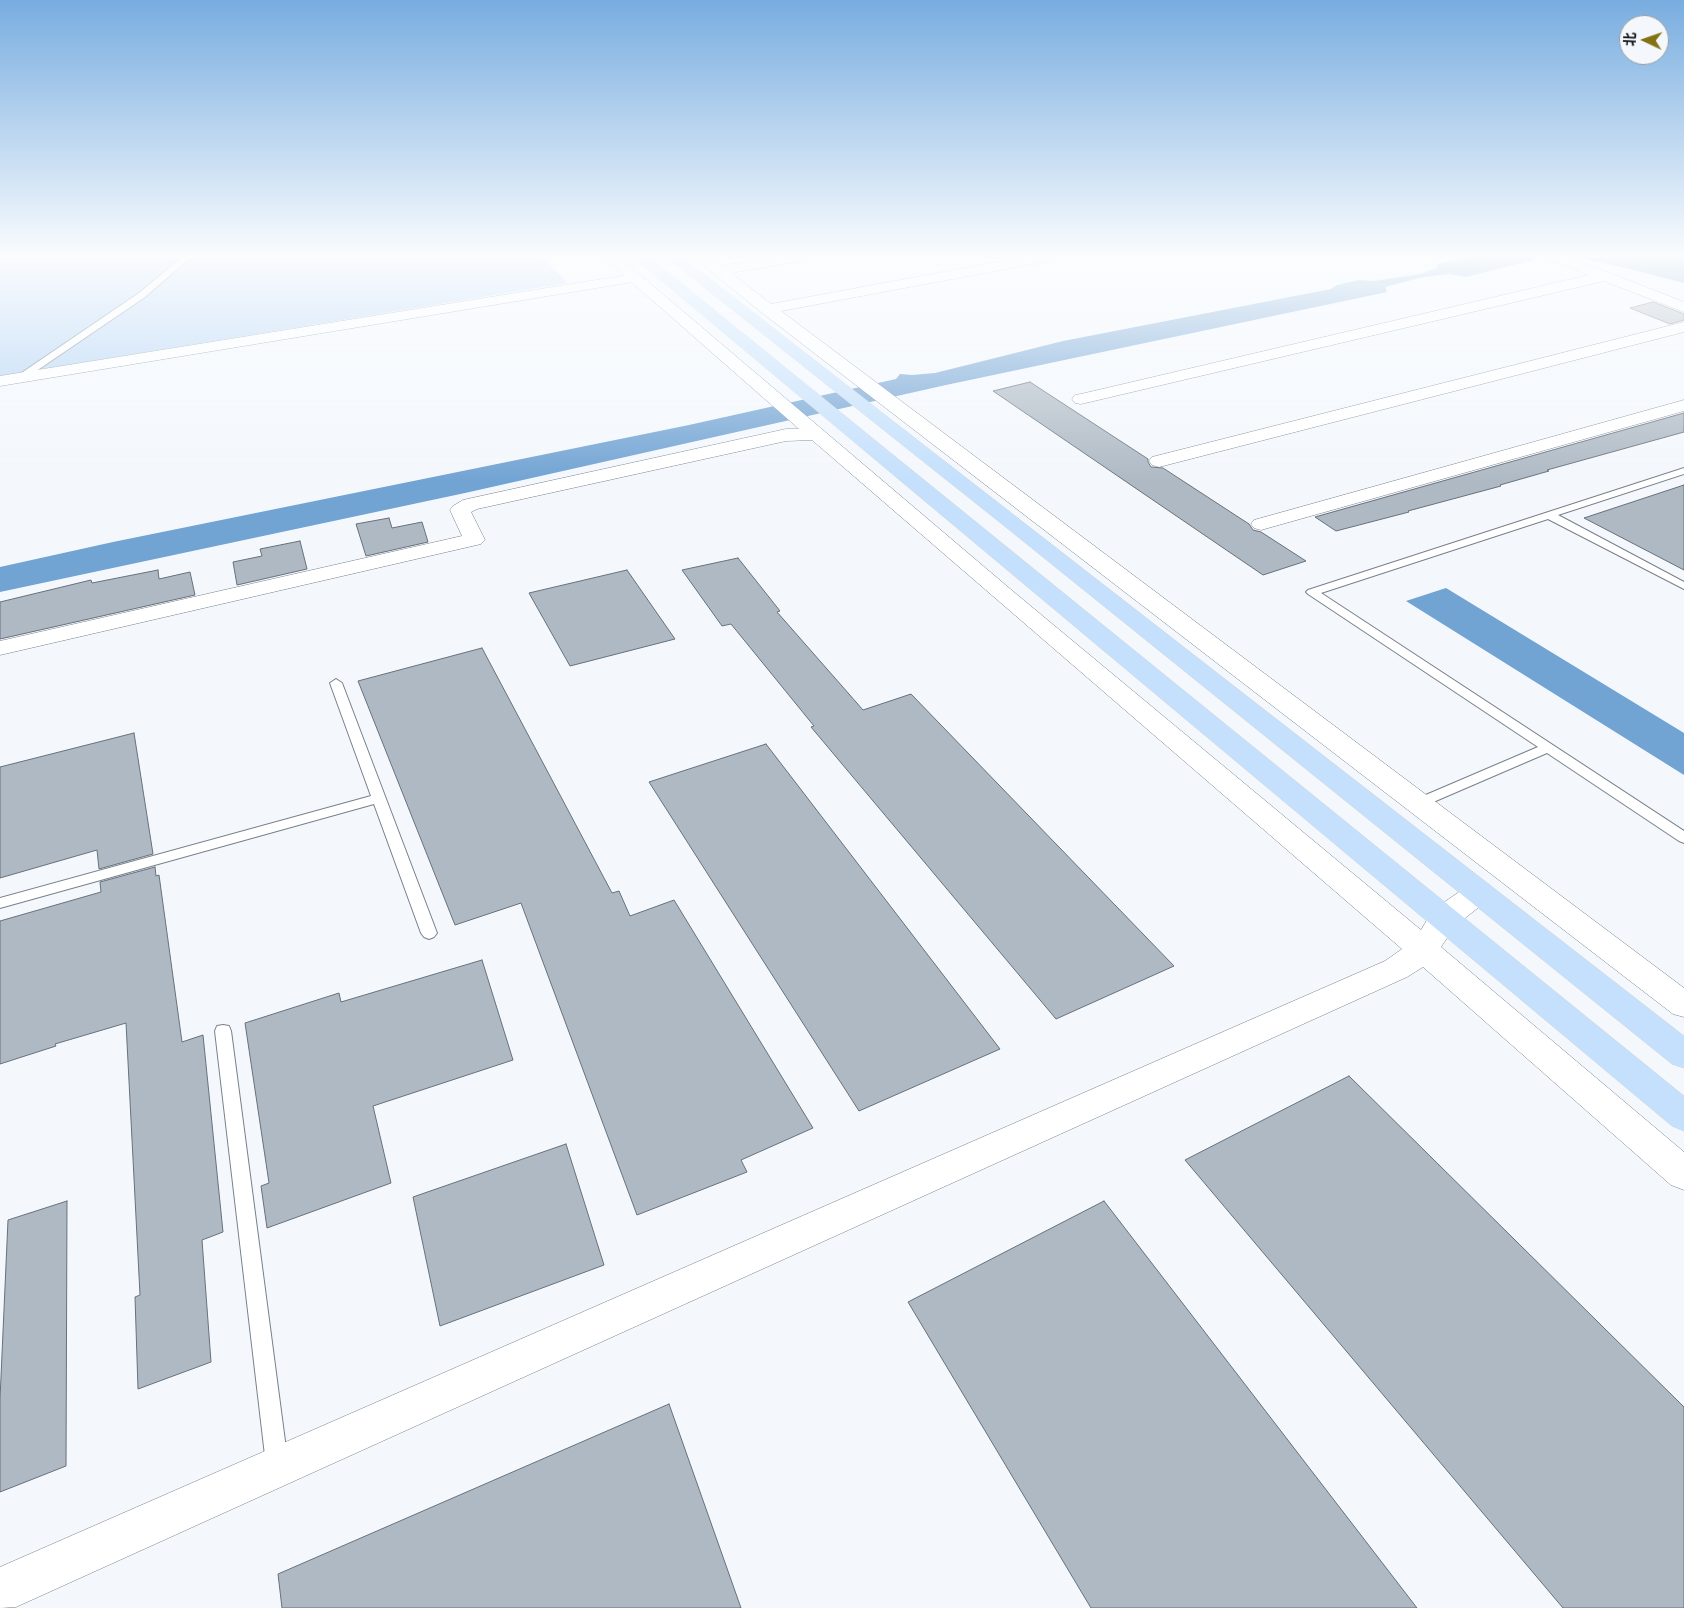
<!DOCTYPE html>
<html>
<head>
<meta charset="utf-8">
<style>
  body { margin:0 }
  #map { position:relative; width:1684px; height:1608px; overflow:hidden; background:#f4f8fd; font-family:Arial,"Noto Sans SC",sans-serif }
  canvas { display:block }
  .north { position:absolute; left:1619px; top:15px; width:50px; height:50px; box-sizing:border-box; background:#f4f8fd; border:1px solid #999da1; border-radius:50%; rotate:273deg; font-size:14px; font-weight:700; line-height:20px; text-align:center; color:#101417 }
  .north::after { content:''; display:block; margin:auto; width:18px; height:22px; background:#837212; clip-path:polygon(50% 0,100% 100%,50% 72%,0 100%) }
</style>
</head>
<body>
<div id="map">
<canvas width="1684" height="1608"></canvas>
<div class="north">北</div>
</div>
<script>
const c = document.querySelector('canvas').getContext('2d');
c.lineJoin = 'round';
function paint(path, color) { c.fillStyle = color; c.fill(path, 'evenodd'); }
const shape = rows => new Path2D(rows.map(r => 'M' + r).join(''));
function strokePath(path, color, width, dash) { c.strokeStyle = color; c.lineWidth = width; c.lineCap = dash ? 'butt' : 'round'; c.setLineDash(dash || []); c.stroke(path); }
const green = shape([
  [0,257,542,257,568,283,0,376]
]);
const water = shape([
  [1473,257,1536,257,1534,260,1466,277,1450,274,1423,277,1385,287,1387,292,946,385,465,493,0,592,0,567,113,542,689,425,896,379,900,374,912,375,935,373,1063,341,1331,289,1337,285,1359,280,1374,281,1420,274,1437,268,1438,266,1436,264],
  [1576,257,1684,257,1684,283,1630,269],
  [1446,588,1684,733,1684,775,1406,601]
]);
const building = shape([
  [1653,302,1684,314,1684,320,1670,324,1630,308,1653,302],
  [1030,382,1148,459,1148,462,1151,467,1163,468,1249,524,1253,530,1261,532,1306,561,1263,575,993,391,1030,382],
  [1684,413,1684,432,1547,470,1549,471,1500,485,1501,486,1408,511,1409,512,1336,531,1315,517,1684,413],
  [1684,485,1684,570,1584,518,1684,485],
  [389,518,392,528,422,522,428,542,366,556,356,524,389,518],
  [300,541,307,569,237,585,233,562,262,556,260,549,300,541],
  [738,558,780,611,777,612,863,710,911,694,1174,966,1056,1019,811,727,814,726,731,624,722,626,682,570,738,558],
  [158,570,159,579,190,572,195,595,0,639,0,602,91,580,92,583,158,570],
  [627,570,675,639,570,666,529,593,627,570],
  [482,648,612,893,619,891,630,916,674,900,813,1128,741,1160,747,1172,637,1215,521,903,455,925,358,681,482,648],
  [134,733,153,854,99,869,97,850,0,878,0,767,134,733],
  [766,744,1000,1049,859,1111,649,782,766,744],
  [155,867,156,876,159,875,182,1042,203,1035,223,1232,202,1240,211,1362,138,1389,135,1297,140,1295,126,1023,55,1044,56,1046,0,1064,0,921,101,892,100,882,155,867],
  [482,960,513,1060,373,1106,391,1183,267,1228,261,1186,269,1183,245,1023,339,993,341,1002,482,960],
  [1349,1076,1684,1407,1684,1608,1563,1608,1185,1160,1349,1076],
  [566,1144,604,1265,440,1326,413,1197,566,1144],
  [67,1201,66,1466,0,1492,0,1399,8,1220,67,1201],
  [1104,1201,1417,1608,1091,1608,908,1302,1104,1201],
  [669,1404,741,1608,282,1608,278,1574,669,1404]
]);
const service = shape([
  [183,257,191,257,145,297,23,380,17,380,17,376,139,293,183,257],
  [1684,468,1684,474,1558,515,1684,582,1684,589,1548,519,1321,593,1684,831,1684,843,1679,841,1547,753,1424,806,1414,806,1412,803,1414,800,1538,747,1308,594,1306,592,1308,590,1684,468],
  [336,679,342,683,437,933,434,937,429,939,424,937,421,933,374,804,0,908,0,898,371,796,330,683,336,679],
  [223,1025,229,1026,231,1031,288,1464,285,1472,277,1475,269,1472,266,1464,215,1031,217,1026,223,1025]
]);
const minor = shape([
  [603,257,619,257,1015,593,1421,930,1433,910,1469,885,1479,882,1489,885,1494,892,1489,899,1455,926,1441,947,1684,1152,1684,1190,1671,1185,1423,967,1407,977,16,1607,0,1608,0,1567,1385,961,1402,949,812,440,786,441,477,509,471,512,485,540,481,544,0,655,0,641,462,536,450,510,453,506,463,500,786,429,799,429,603,257],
  [693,257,709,257,721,266,774,257,808,257,801,261,731,273,771,304,1024,257,1056,257,1049,261,781,311,1684,988,1684,1017,1673,1014,761,312,693,257],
  [1548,257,1569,257,1684,302,1684,312,1604,281,1081,404,1075,403,1072,399,1075,395,1081,394,1589,275,1550,260,1548,257],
  [1684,322,1684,332,1159,467,1152,465,1149,461,1152,457,1684,322],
  [1684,400,1684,411,1268,528,1261,530,1254,528,1251,524,1254,520,1684,400]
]);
const tertiary = shape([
  [634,274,639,275,641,278,639,281,0,386,0,376,634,274]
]);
const trunk = shape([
  [633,257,649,257,1684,1096,1684,1131,1672,1126,633,257],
  [666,257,682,257,1684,1036,1684,1068,1672,1064,1002,524,666,257]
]);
paint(green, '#b2d3f4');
paint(water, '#71a3d3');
paint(building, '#aeb9c4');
strokePath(building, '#67717b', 1);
strokePath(service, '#77818b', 2);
strokePath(minor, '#77818b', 1);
strokePath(tertiary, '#77818b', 1);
strokePath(trunk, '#d4d5d5', 1);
paint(service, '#fff');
paint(minor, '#fff');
paint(tertiary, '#fff');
paint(trunk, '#c4e0fc');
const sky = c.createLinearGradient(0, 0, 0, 482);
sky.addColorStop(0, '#78ade0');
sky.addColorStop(0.53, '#fafcfe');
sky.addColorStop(1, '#fafcfe00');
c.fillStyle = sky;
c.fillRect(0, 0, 1684, 482);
</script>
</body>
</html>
